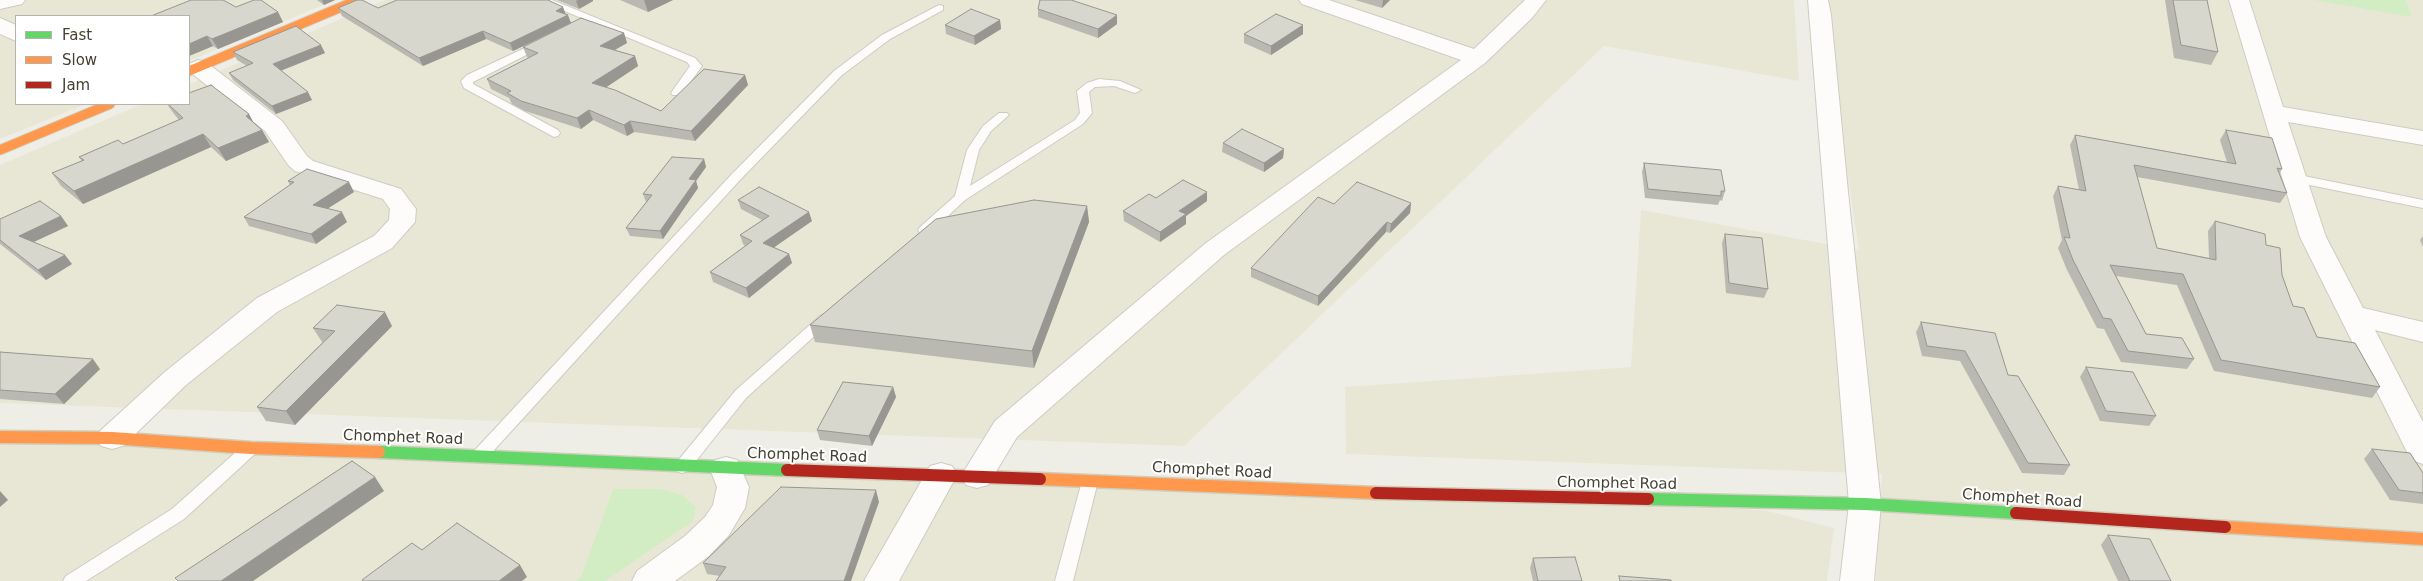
<!DOCTYPE html>
<html>
<head>
<meta charset="utf-8">
<style>
  body { margin:0 }
  #map { position:relative; width:2423px; height:581px; overflow:hidden; background:#efeee6; font-family:"DejaVu Sans",sans-serif }
  canvas { display:block }
  .legend { position:absolute; left:15px; top:15px; width:175px; height:90px; box-sizing:border-box; background:#fff; border:1px solid #b5b3ad; margin:0; padding:6px 9px; list-style:none; font-size:15px; color:#454232 }
  .legend li { display:flex; align-items:center; gap:10px; height:25px }
  .legend b { width:25px; border:1px solid #b5b3ad }
</style>
</head>
<body>
<div id="map">
<canvas width="2423" height="581"></canvas>
<ul class="legend">
<li><b style="height:6px;background:#63d668"></b>Fast</li>
<li><b style="height:6px;background:#ff974d"></b>Slow</li>
<li><b style="height:6px;background:#b3261e"></b>Jam</li>
</ul>
</div>
<script>
const c = document.querySelector('canvas').getContext('2d');
c.lineJoin = 'round';
function paint(path, color) { c.fillStyle = color; c.fill(path, 'evenodd'); }
const shape = rows => new Path2D(rows.map(r => 'M' + r).join(''));
function strokePath(path, color, width, dash) { c.strokeStyle = color; c.lineWidth = width; c.lineCap = dash ? 'butt' : 'round'; c.setLineDash(dash || []); c.stroke(path); }
function label(font, color, halo, rows, align = 'center') {
  c.font = font + ' "DejaVu Sans",sans-serif'; c.lineWidth = 4; c.setLineDash([]); c.textBaseline = 'middle'; c.strokeStyle = halo; c.fillStyle = color; for (const [text, x, y, turn = 0] of rows) {
    c.save(); c.translate(x, y); c.rotate((+turn || 0) * Math.PI / 180); c.textAlign = isNaN(turn) ? turn : align; if (halo) c.strokeText(text, 0, 0); c.fillText(text, 0, 0); c.restore();
  }
}
const residential = shape([
  [0,0,335,0,189,61,189,16,16,16,16,104,86,104,0,139],
  [385,0,1794,0,1799,81,1604,46,1184,446,0,403,0,165,142,104,189,104,189,84],
  [1823,0,2423,0,2423,581,1876,581,1882,474,1346,454,1345,387,1631,367,1641,210,1859,250,1821,2],
  [0,441,1764,510,1834,528,1827,581,0,581]
]);
const green = shape([
  [2313,0,2406,0,2412,17],
  [613,489,660,489,682,495,696,507,693,521,605,581,576,581,581,577]
]);
const lane = shape([
  [538,0,552,0,695,58,702,66,681,95,673,95,671,93,690,66,687,62,538,0],
  [939,5,943,6,943,10,890,39,842,75,739,181,486,459,480,461,474,459,472,455,474,451,731,175,834,71,882,35,939,5],
  [542,40,546,41,546,45,473,82,473,84,558,130,560,133,558,136,554,137,464,88,461,81,467,75,542,40],
  [1099,79,1120,81,1141,90,1135,93,1114,86,1095,87,1089,92,1092,113,1083,124,965,200,930,233,920,233,918,230,920,227,955,196,967,150,983,126,999,113,1007,113,1009,115,991,131,979,150,970,186,1075,120,1080,113,1077,91,1087,83,1099,79],
  [2294,174,2423,200,2423,208,2290,181,2288,178,2294,174],
  [825,314,832,319,830,322,746,398,688,471,682,473,676,471,674,467,676,463,736,390,820,316,825,314],
  [251,442,257,444,259,448,257,452,184,519,86,581,63,581,66,576,172,509,245,444,251,442],
  [1090,475,1096,477,1098,481,1073,581,1055,581,1082,481,1084,477,1090,475]
]);
const street = shape([
  [0,0,25,0,22,4,0,9,0,0],
  [1299,0,1329,0,1474,49,1525,0,1546,0,1532,18,1485,63,1224,255,1017,437,988,485,977,488,966,485,961,476,995,421,1206,243,1461,60,1302,4,1299,0],
  [1808,0,1828,0,1831,15,1848,192,1881,504,1874,581,1840,581,1849,504,1808,0],
  [2229,0,2249,0,2283,107,2423,131,2423,145,2288,122,2326,237,2363,308,2423,322,2423,342,2375,330,2423,422,2423,464,2412,460,2407,452,2300,237,2229,0],
  [0,18,16,25,16,41,0,34,0,18],
  [198,60,206,62,282,121,307,156,313,161,401,189,416,209,415,222,392,248,277,312,186,385,123,446,112,449,101,446,96,438,101,430,166,371,257,298,374,236,389,220,390,209,383,199,295,171,289,166,265,131,190,72,189,64,198,60],
  [726,457,737,460,749,487,745,508,729,535,709,556,675,581,632,581,637,571,685,536,705,517,713,505,717,487,710,469,715,460,726,457],
  [941,463,952,466,957,475,899,581,864,581,930,466,941,463]
]);
const fast = shape([
  [379,452,787,470],
  [1648,499,1865,504,2016,513]
]);
const slowFar1 = shape([
  [189,71,358,0],
  [0,150,110,104]
]);
const slow = shape([
  [0,437,112,438,251,448,379,452],
  [1040,479,1376,493],
  [2225,527,2423,539]
]);
const jam = shape([
  [787,470,1040,479],
  [1376,493,1648,499],
  [2016,513,2225,527]
]);
const wall = shape([
  [317,0,335,0,324,5],
  [557,0,593,0,593,1,579,9],
  [620,0,673,0,648,12],
  [1355,0,1390,0,1382,8],
  [2165,0,2207,0,2218,52,2211,65,2174,58],
  [236,7,278,12,283,22,218,49,213,46,189,56],
  [338,8,378,8,566,15,571,23,513,51,486,39,423,66,342,16],
  [1038,9,1117,24,1098,38,1038,17],
  [1000,20,1001,29,975,45,946,34,945,25],
  [1303,25,1303,34,1271,55,1244,43,1244,34],
  [624,33,627,43,615,50,635,56,638,66,605,88,661,111,745,75,748,85,695,141,634,132,627,136,593,120,581,129,525,111,512,104,509,98,491,89,487,79,529,58,527,57,523,47],
  [233,52,325,53,281,71,312,100,276,114,233,80,229,73,247,66,237,60],
  [167,104,189,104,255,123,262,130,269,142,226,161,211,147,83,204,61,186,52,173,82,161,79,157,123,144,179,120,174,114],
  [2226,130,2282,169,2279,174,2287,193,2280,203,2137,177,2157,248,2209,258,2208,231,2215,221,2266,245,2282,275,2293,306,2317,337,2380,387,2372,398,2214,371,2177,285,2116,276,2146,334,2194,359,2187,369,2121,362,2104,329,2097,328,2067,270,2058,248,2062,240,2053,196,2058,186,2079,190,2070,145,2075,135,2227,162,2220,140],
  [1223,143,1284,149,1283,158,1264,172,1222,152],
  [704,159,706,167,696,181,698,188,663,239,630,236,626,228,646,202,643,194],
  [1644,163,1725,191,1722,201,1720,200,1718,205,1645,198,1642,172],
  [288,181,354,192,328,208,347,222,316,244,249,226,244,217,290,185],
  [1207,192,1207,201,1186,216,1186,224,1160,242,1124,221,1123,211,1156,198],
  [738,200,812,221,774,247,789,254,792,263,749,298,713,282,710,272,745,246,743,244,740,235,762,220,741,209],
  [1411,203,1410,213,1390,233,1386,232,1318,306,1251,277,1251,268,1334,204],
  [1087,206,1089,222,1034,368,815,342,810,325],
  [61,216,68,226,34,242,72,264,46,280,0,244,0,219],
  [1725,234,1768,289,1764,298,1726,293,1722,243],
  [2423,236,2423,247,2420,240],
  [1921,322,2008,375,2070,465,2064,475,2022,473,1960,361,1922,356,1916,332],
  [392,326,295,425,266,421,257,407,323,342,322,342,313,328],
  [0,352,100,369,64,404,0,399],
  [2086,367,2156,416,2149,426,2100,421,2080,377],
  [893,387,896,397,872,446,820,440,817,430],
  [2372,449,2423,473,2423,504,2390,500,2364,459],
  [879,502,720,576,707,574,703,563],
  [2108,535,2171,581,2118,581,2101,545],
  [1533,558,1582,581,1533,581,1530,568]
]);
const shadedWall = shape([
  [322,0,335,0,324,5],
  [578,0,593,0,593,1,579,9,576,1],
  [644,0,673,0,648,12],
  [1383,0,1390,0,1382,8],
  [563,7,566,15,556,11],
  [278,12,283,22,218,49,212,39],
  [568,15,571,23,513,51,510,43],
  [1117,15,1117,24,1098,38,1098,29],
  [1000,20,1001,29,975,45,974,36],
  [1303,25,1303,34,1271,55,1271,46],
  [483,31,486,39,423,66,419,58],
  [624,33,627,43,604,56,600,46],
  [207,36,213,46,189,56,189,44],
  [321,45,325,53,277,72,273,64],
  [635,56,638,66,596,94,592,83],
  [745,75,748,85,695,141,691,131],
  [308,92,312,100,276,114,272,106],
  [589,110,593,120,581,129,577,118],
  [249,114,256,127,246,116],
  [630,121,634,132,627,136,624,125],
  [262,130,269,142,226,161,218,148],
  [203,134,211,147,83,204,74,191],
  [1284,149,1283,158,1264,172,1264,163],
  [704,159,706,167,696,181,698,188,663,239,660,231,689,179],
  [349,182,354,192,319,214,313,205],
  [1207,192,1207,201,1186,216,1186,224,1160,242,1160,232,1179,211],
  [1411,203,1410,213,1390,233,1391,224],
  [1087,206,1089,222,1034,368,1032,351],
  [342,212,347,222,316,244,311,234],
  [809,212,812,221,766,253,763,243],
  [61,216,68,226,27,245,19,236],
  [1387,222,1386,232,1318,306,1318,296],
  [789,254,792,263,749,298,746,288],
  [65,255,72,264,46,280,38,270],
  [385,312,392,326,295,425,286,411],
  [93,359,100,369,64,404,55,394],
  [893,387,896,397,872,446,869,436],
  [375,477,384,491,253,581,221,581],
  [876,490,879,502,851,581,844,581],
  [0,491,8,500,0,507],
  [520,565,527,577,522,581,499,581]
]);
const building = shape([
  [191,0,223,0,236,7,254,0,261,0,278,12,212,39,207,36,189,44,189,16,151,16,191,0],
  [357,0,362,0,378,8,397,0,548,0,563,7,556,11,568,15,510,43,483,31,419,58,338,8,357,0],
  [1040,0,1071,0,1117,15,1098,29,1038,9,1040,0],
  [2173,0,2207,0,2218,52,2181,45,2173,0],
  [971,9,1000,20,974,36,945,25,971,9],
  [1276,14,1303,25,1271,46,1244,34,1276,14],
  [581,18,624,33,600,46,635,56,592,83,615,90,661,111,704,69,745,75,691,131,630,121,624,125,589,110,577,118,521,101,507,93,511,91,487,79,538,53,523,47,581,18],
  [296,26,321,45,273,64,308,92,272,106,229,73,253,63,233,52,296,26],
  [211,85,249,114,246,116,262,130,218,148,203,134,74,191,52,173,84,160,79,157,118,140,123,144,183,118,168,104,189,104,189,93,211,85],
  [1242,129,1284,149,1264,163,1223,143,1242,129],
  [2226,130,2272,138,2282,169,2277,168,2287,193,2134,165,2157,248,2216,260,2215,221,2265,234,2266,245,2280,248,2282,275,2293,306,2304,308,2317,337,2355,343,2380,387,2221,360,2183,274,2110,265,2146,334,2182,338,2194,359,2128,351,2111,319,2103,318,2073,260,2064,237,2070,238,2058,186,2086,191,2075,135,2236,164,2226,130],
  [672,157,704,159,689,179,696,180,660,231,626,228,652,195,643,194,672,157],
  [1644,163,1721,170,1725,191,1721,191,1721,196,1648,189,1644,163],
  [307,169,349,182,313,205,342,212,311,234,244,217,294,182,288,181,307,169],
  [1183,180,1207,192,1179,211,1186,214,1160,232,1123,211,1149,194,1156,198,1183,180],
  [1357,182,1411,203,1391,224,1387,222,1318,296,1251,268,1318,197,1334,204,1357,182],
  [759,187,809,212,763,243,789,254,746,288,710,272,752,241,740,235,769,216,738,200,759,187],
  [1034,200,1087,206,1032,351,810,325,936,219,1034,200],
  [40,201,61,216,19,236,65,255,38,270,0,240,0,219,40,201],
  [1725,234,1762,238,1768,289,1729,283,1725,234],
  [337,305,385,312,286,411,257,407,335,331,313,328,337,305],
  [1921,322,1995,333,2008,375,2018,376,2070,465,2028,463,1965,351,1927,346,1921,322],
  [0,352,93,359,55,394,0,390,0,352],
  [2086,367,2133,372,2156,416,2106,411,2086,367],
  [843,382,893,387,869,436,817,430,843,382],
  [2372,449,2410,453,2423,473,2423,493,2399,490,2372,449],
  [352,461,375,477,221,581,178,581,175,578,352,461],
  [781,487,876,490,844,581,716,581,726,567,703,563,781,487],
  [457,523,520,565,499,581,363,581,362,580,412,543,422,550,457,523],
  [2108,535,2150,539,2171,581,2130,581,2108,535],
  [1575,557,1582,581,1538,581,1533,558,1575,557],
  [1619,576,1671,580,1671,581,1620,581,1619,576]
]);
const streetNames = [
  ["Chomphet Road",403,438,2],
  ["Chomphet Road",807,456,2],
  ["Chomphet Road",1212,471,3],
  ["Chomphet Road",1617,484,1],
  ["Chomphet Road",2022,499,4]
];
paint(residential, '#e8e7d6');
paint(green, '#d2edc3');
strokePath(lane, '#cdccc4', 2);
strokePath(street, '#cdccc4', 2);
strokePath(fast, '#cfcebc', 15);
strokePath(slowFar1, '#cfcebc', 11);
strokePath(slow, '#cfcebc', 15);
strokePath(jam, '#cfcebc', 15);
paint(lane, '#fdfcfb');
paint(street, '#fdfcfb');
strokePath(fast, '#63d668', 12);
strokePath(slowFar1, '#ff974d', 9);
strokePath(slow, '#ff974d', 12);
strokePath(jam, '#b3261e', 12);
paint(wall, '#bab9b1');
paint(shadedWall, '#979690');
paint(building, '#d8d7ce');
strokePath(building, '#979690', 1);
label('15px', '#454232', '#fff', streetNames);
</script>
</body>
</html>
